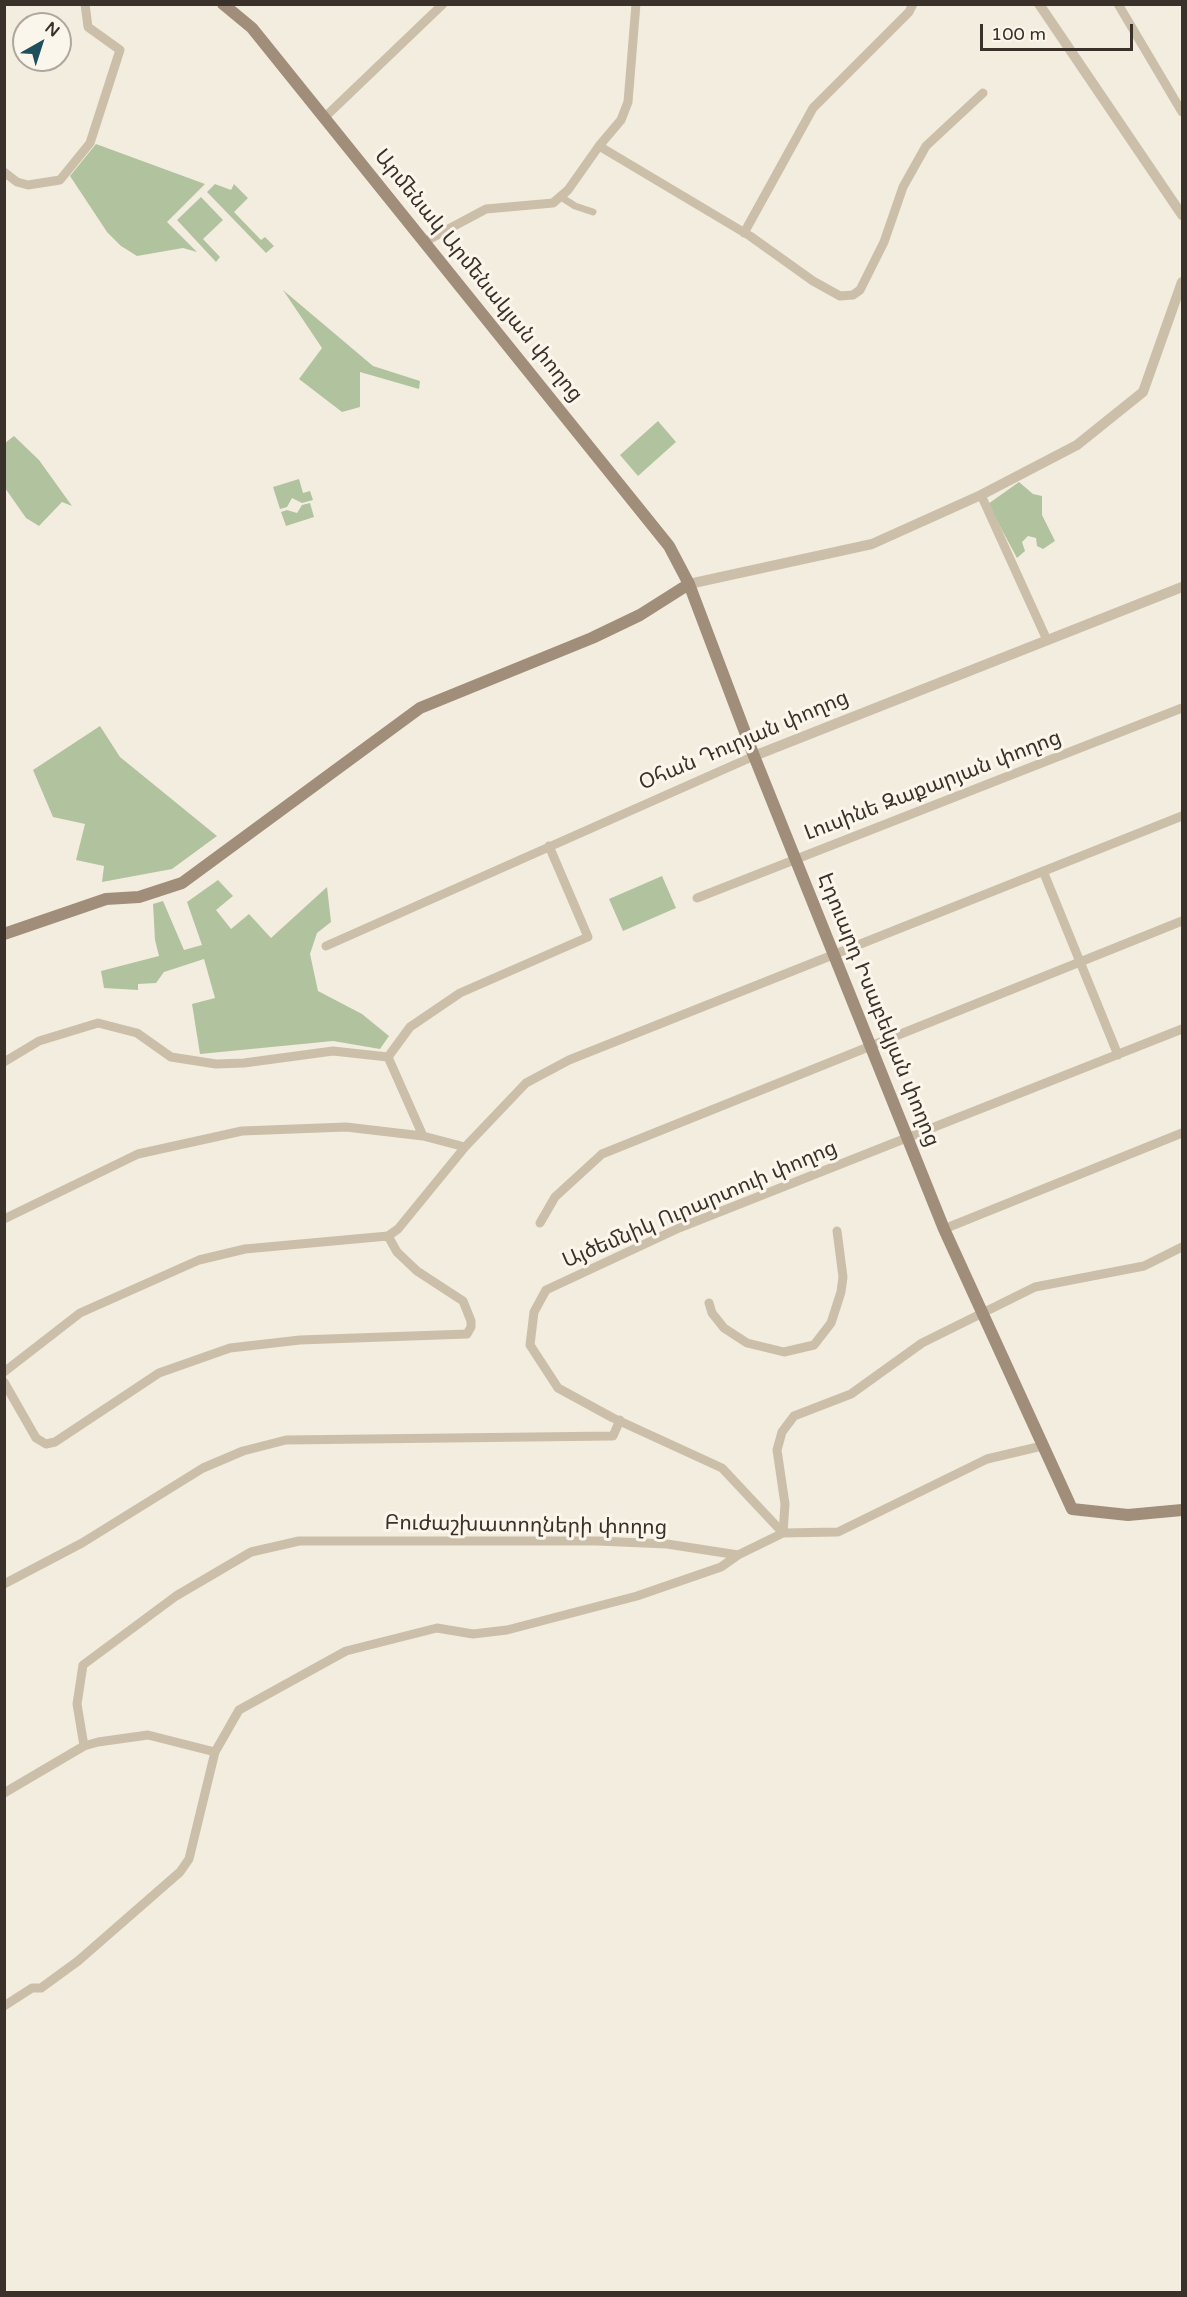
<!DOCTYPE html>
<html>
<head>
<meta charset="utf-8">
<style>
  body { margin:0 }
  #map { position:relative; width:1187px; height:2297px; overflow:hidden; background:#f3eddf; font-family:"Varela Round",sans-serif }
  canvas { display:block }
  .frame { position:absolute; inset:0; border:6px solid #3a312a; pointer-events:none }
  .north { position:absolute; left:12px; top:12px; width:60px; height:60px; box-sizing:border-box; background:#fbf6ec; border:2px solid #aea79e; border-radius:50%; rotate:39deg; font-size:16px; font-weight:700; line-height:24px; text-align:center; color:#3a312a }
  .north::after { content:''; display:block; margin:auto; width:21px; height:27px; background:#1e4f5d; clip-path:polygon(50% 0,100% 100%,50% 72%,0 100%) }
  .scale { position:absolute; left:980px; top:24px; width:153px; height:27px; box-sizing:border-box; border:3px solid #3a312a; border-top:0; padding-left:8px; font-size:18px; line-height:21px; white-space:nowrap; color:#3a312a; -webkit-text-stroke:4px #fbf6ec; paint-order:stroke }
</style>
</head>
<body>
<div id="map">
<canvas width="1187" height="2297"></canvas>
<div class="frame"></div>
<div class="north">N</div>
<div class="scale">100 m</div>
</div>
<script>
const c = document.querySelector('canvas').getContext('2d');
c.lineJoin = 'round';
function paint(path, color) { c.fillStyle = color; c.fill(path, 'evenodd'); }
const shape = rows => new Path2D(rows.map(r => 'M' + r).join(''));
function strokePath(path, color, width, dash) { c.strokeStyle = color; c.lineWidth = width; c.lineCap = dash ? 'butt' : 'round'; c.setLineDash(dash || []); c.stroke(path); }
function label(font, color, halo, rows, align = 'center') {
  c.font = font + ' "Varela Round","Noto Sans Armenian",sans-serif'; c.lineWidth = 6; c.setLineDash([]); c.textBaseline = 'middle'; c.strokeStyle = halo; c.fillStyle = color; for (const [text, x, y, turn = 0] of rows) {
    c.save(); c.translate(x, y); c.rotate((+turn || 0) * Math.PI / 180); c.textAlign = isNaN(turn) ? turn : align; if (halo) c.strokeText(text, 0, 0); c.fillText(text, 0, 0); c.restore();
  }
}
const green = shape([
  [96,144,205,184,167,222,197,252,183,248,137,256,121,246,107,232,70,176],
  [215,184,231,190,234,184,248,198,234,212,261,240,265,237,274,246,266,253,207,192],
  [201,197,223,220,203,239,220,257,216,262,177,220],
  [283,290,373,366,420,381,419,389,360,372,360,407,342,412,299,379,322,348],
  [658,421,676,442,638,476,620,455],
  [14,436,39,460,72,506,62,502,39,526,26,518,5,488,5,443],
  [299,479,303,493,310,491,313,500,302,503,292,498,287,507,280,509,273,487],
  [1019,482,1033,494,1042,496,1042,515,1055,541,1043,549,1037,546,1036,538,1028,536,1022,542,1025,551,1017,558,988,504],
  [310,503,314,517,286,526,281,512,287,510,297,513,302,505],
  [100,726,120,757,217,836,172,869,102,882,104,866,76,860,85,824,53,817,33,770],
  [662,876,676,908,623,931,609,899],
  [218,880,233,896,216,910,231,929,249,914,271,938,327,887,331,922,317,933,310,954,318,991,362,1014,389,1036,380,1049,333,1041,200,1054,192,1004,215,998,204,959,164,972,156,983,138,984,138,990,104,988,101,971,159,956,155,940,153,904,163,901,184,950,202,945,187,902]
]);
const pedestrian = shape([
  [561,197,575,206,593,212]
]);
const minor = shape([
  [1118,4,1182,112],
  [325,117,443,4],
  [599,146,750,236,813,281,840,296,853,295,860,290,884,242,903,187,926,146,983,93],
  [4,172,17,182,28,185,60,180,90,143,120,50,88,27,85,4],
  [744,233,813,108,909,12,913,4],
  [426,241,486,209,553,203,568,190,599,146,621,120,628,102,636,4],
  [981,495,1047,640],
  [1043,871,1118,1055],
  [697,898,1182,708],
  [326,946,754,756],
  [388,1057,410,1027,460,993,588,937,549,846],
  [388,1057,423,1136],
  [4,1062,39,1041,98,1023,137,1033,171,1057,216,1064,244,1063,333,1051,388,1057],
  [4,1219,138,1154,242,1131,346,1127,423,1136,465,1147],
  [540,1223,555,1197,602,1154,1182,921],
  [944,1229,1182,1133],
  [709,1303,712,1313,724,1328,747,1343,784,1352,814,1345,831,1323,841,1292,843,1277,837,1231],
  [4,1372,80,1313,199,1260,245,1249,388,1236,398,1229,465,1147,526,1083,569,1060,1182,816],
  [4,1382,36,1438,46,1444,55,1442,159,1373,230,1348,300,1340,467,1334,471,1327,471,1321,463,1301,417,1271,397,1252,388,1236],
  [783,1533,722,1468,613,1418,558,1388,530,1345,534,1312,546,1290,679,1228,1182,1029],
  [783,1533,785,1504,777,1450,782,1432,794,1416,851,1394,922,1343,1035,1287,1144,1266,1182,1247],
  [4,1584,82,1543,203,1468,243,1451,286,1440,613,1436,620,1420],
  [84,1746,77,1704,83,1665,176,1596,251,1552,299,1541,597,1541,667,1544,738,1555,783,1533,838,1532,987,1459,1042,1446],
  [4,1793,84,1746,98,1742,148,1735,215,1752],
  [4,2006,32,1988,41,1988,78,1961,180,1872,189,1859,215,1752,239,1710,346,1651,437,1628,473,1634,507,1630,637,1596,721,1567,738,1555]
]);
const tertiary = shape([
  [1039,4,1182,215],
  [689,584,872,544,981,495,1077,445,1143,392,1182,282],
  [754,756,1182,587]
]);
const secondary = shape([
  [223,4,252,28,669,546,689,584,754,756,944,1229,1072,1509,1128,1515,1182,1510],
  [4,934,106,899,139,897,182,883,420,708,592,638,640,615,689,584]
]);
const streetNames = [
  ["Արմենակ Արմենակյան փողոց",478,276,51],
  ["Օհան Դուրյան փողոց",744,741,-23],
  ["Լուսինե Զաքարյան փողոց",933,786,-21],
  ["Էդուարդ Իսաբեկյան փողոց",878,1010,68],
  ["Այծեմնիկ Ուրարտուի փողոց",700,1205,-23],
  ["Բուժաշխատողների փողոց",526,1526,1]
];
paint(green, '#b1c39e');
strokePath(pedestrian, '#ccbfaa', 7);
strokePath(minor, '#ccbfaa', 9);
strokePath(tertiary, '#ccbfaa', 10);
strokePath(secondary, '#a08e7b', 12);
label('21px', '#3a312a', '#fbf6ec', streetNames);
</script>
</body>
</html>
